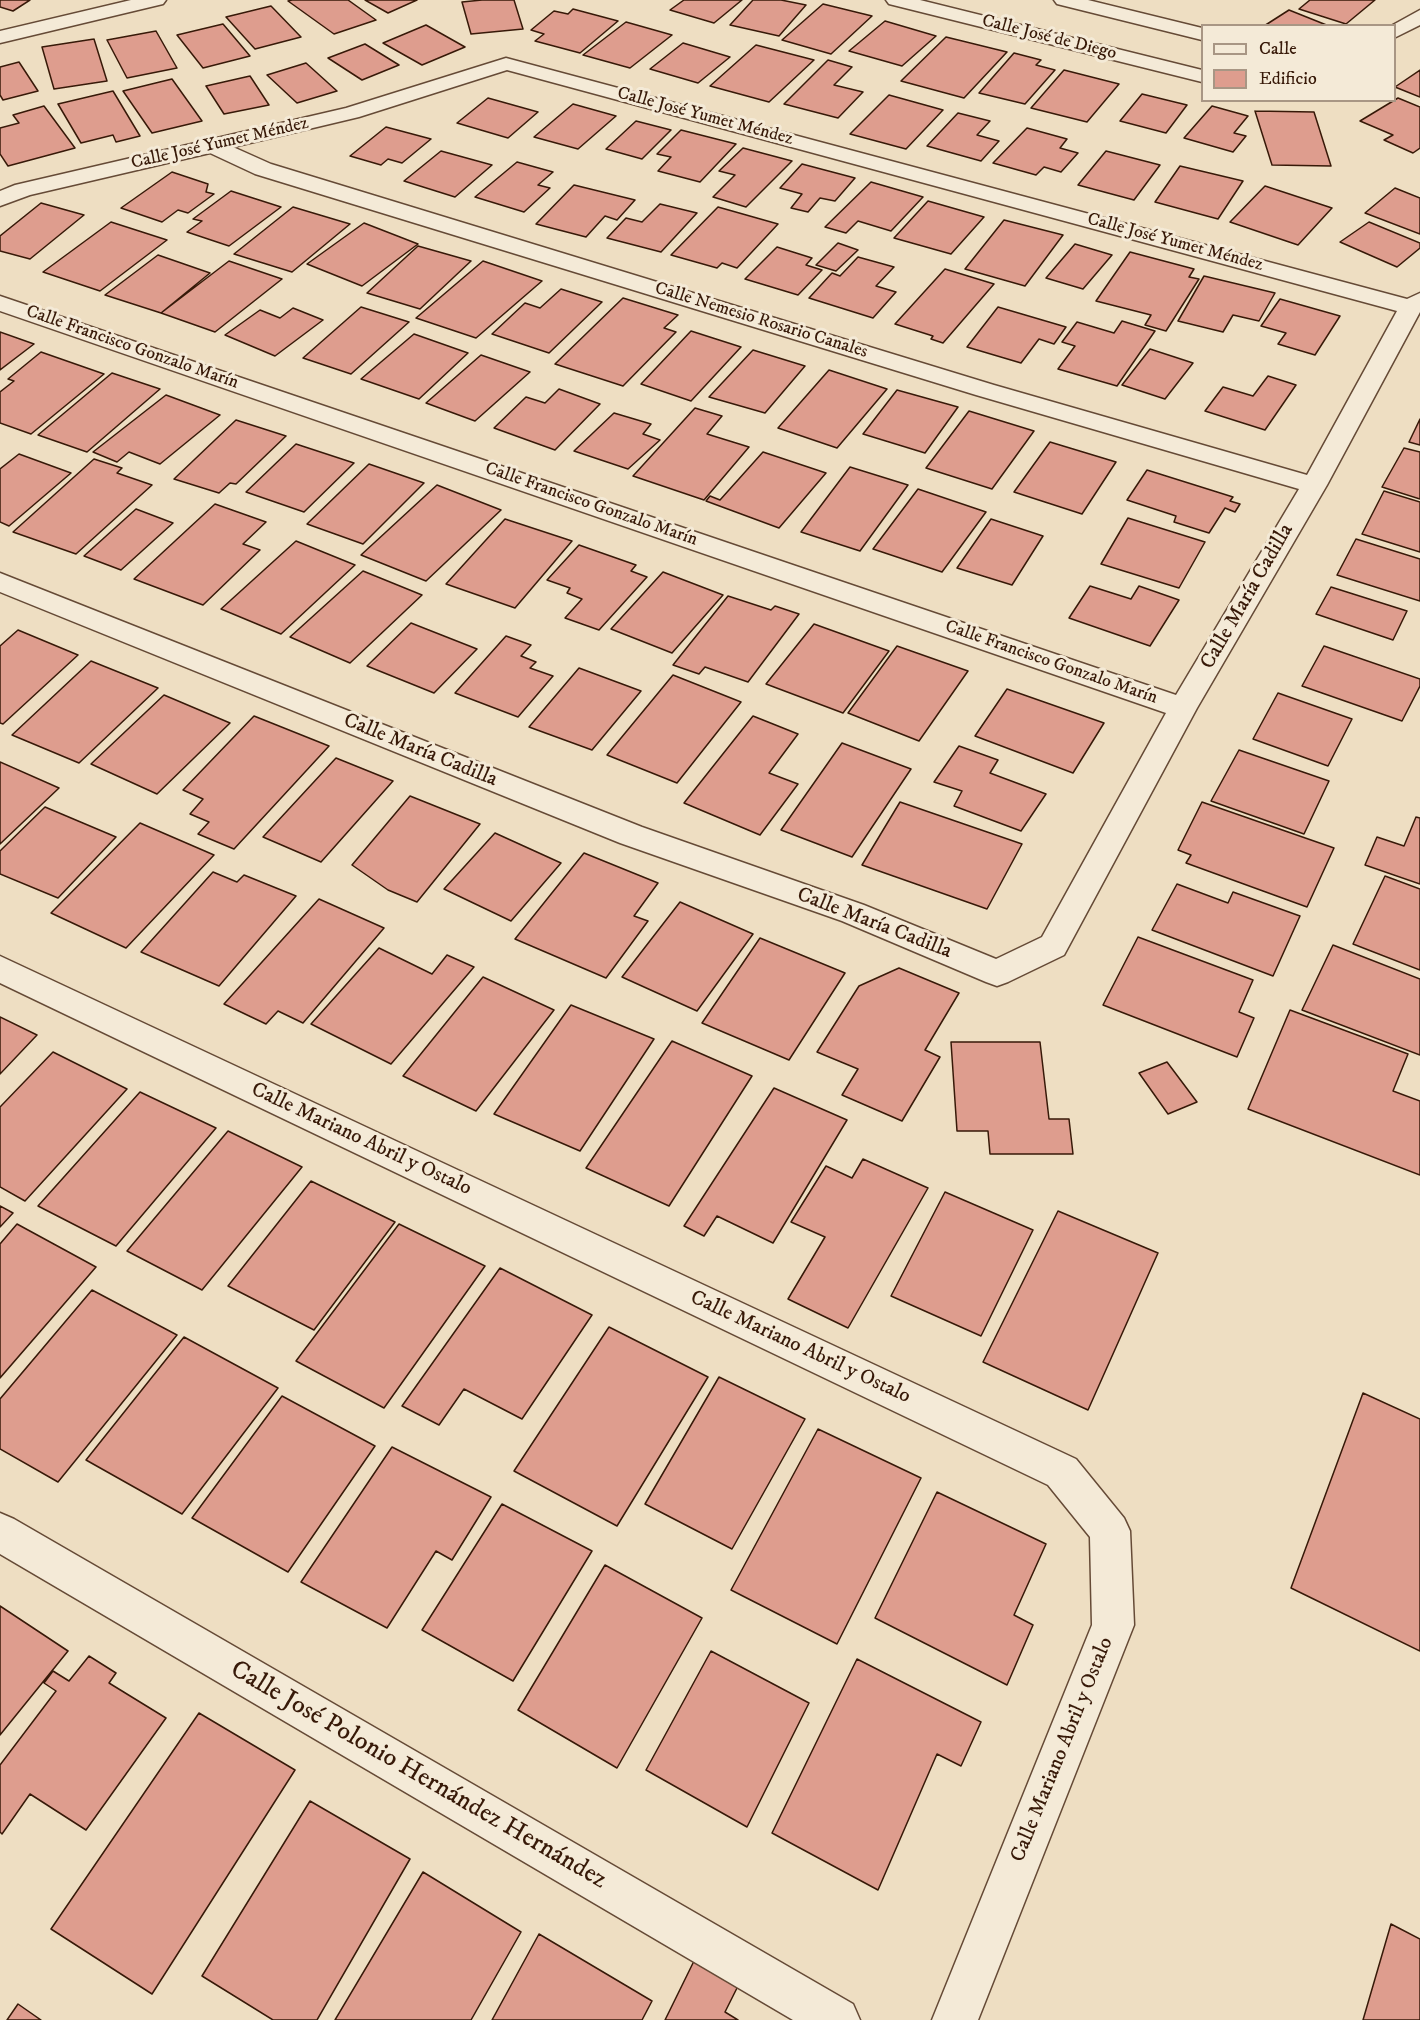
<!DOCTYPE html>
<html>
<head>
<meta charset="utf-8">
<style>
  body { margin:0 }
  #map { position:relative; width:1420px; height:2020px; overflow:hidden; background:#eedec2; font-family:"IM FELL DW Pica",serif }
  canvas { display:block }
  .legend { position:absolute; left:1201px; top:24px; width:195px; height:78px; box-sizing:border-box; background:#f4ead7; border:2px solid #a89684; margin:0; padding:8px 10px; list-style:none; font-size:18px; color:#371908 }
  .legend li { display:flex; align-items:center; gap:12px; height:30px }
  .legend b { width:30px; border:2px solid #a89684 }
</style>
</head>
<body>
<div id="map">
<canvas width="1420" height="2020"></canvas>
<ul class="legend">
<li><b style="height:8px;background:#f4ead7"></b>Calle</li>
<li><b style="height:16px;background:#de9d8e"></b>Edificio</li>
</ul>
</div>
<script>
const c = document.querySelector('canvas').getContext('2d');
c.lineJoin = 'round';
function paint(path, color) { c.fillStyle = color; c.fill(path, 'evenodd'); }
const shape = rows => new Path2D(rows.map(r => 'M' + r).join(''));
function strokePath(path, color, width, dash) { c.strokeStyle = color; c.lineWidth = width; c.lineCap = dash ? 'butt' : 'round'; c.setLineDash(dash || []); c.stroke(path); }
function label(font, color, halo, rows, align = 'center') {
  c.font = font + ' "IM FELL DW Pica",serif'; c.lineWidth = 6; c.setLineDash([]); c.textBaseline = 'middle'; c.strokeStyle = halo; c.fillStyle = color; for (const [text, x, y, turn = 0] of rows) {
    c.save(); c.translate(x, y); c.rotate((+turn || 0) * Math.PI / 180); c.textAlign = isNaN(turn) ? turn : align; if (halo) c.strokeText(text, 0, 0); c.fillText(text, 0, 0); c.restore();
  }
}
const building = shape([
  [0,0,30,0,13,11,0,7,0,0],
  [292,0,348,0,376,20,334,34,288,1,292,0],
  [365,0,417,0,388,13,365,0],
  [482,0,514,0,523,29,471,34,462,2,482,0],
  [684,0,742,0,714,23,670,10,684,0],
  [753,0,781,0,806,5,779,36,730,25,753,0],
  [1310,0,1375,0,1346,24,1299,9,1310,0],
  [823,4,872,16,831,54,782,40,823,4],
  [271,6,301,37,255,49,226,17,271,6],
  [573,9,618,21,580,53,535,41,544,34,531,30,554,11,568,14,573,9],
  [1289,10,1329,26,1264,26,1289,10],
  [885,21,936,36,902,66,849,51,885,21],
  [626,22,672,35,630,68,583,55,626,22],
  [223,24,250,56,203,68,177,35,223,24],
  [426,25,465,47,422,65,383,43,426,25],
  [156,31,177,68,127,78,107,40,156,31],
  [946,37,1007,52,964,98,901,81,946,37],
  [94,39,107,81,54,89,42,47,94,39],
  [683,43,730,57,698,83,650,69,683,43],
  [365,44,399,65,362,80,328,58,365,44],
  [756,45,814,60,769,102,710,86,756,45],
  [1014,53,1041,60,1036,65,1055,70,1025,104,979,93,1014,53],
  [828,60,852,67,834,85,863,92,838,118,784,104,828,60],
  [19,62,38,91,3,100,0,95,0,67,19,62],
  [306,63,337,91,297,103,267,75,306,63],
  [1064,70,1119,84,1087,122,1031,108,1064,70],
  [1420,70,1420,97,1395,87,1420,70],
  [250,76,269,105,224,114,206,86,250,76],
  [172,79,202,121,152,133,123,91,172,79],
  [113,91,140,136,116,142,113,135,81,143,58,104,113,91],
  [1142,94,1187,105,1166,133,1120,121,1142,94],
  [889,95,943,110,906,149,850,134,889,95],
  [488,98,538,112,508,138,457,123,488,98],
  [1398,98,1420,107,1420,148,1413,153,1384,140,1393,135,1360,121,1398,98],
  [573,104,616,116,578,149,534,137,573,104],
  [44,106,75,148,8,166,0,154,0,128,19,123,13,115,44,106],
  [1212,106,1248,116,1234,133,1246,136,1233,152,1184,138,1212,106],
  [1255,111,1314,112,1331,166,1272,165,1255,111],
  [958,113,990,121,977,135,999,141,981,161,927,146,958,113],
  [636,121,671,130,642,159,606,149,636,121],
  [386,127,431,139,402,163,388,159,381,165,350,156,386,127],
  [1027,128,1067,139,1060,148,1078,153,1061,172,1044,167,1036,175,993,163,1027,128],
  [681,130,736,144,700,182,658,171,671,157,657,154,681,130],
  [743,148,792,161,746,207,713,197,735,175,719,171,743,148],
  [441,151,492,165,455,197,404,181,441,151],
  [1106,151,1160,165,1134,200,1078,185,1106,151],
  [517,162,553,172,538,185,550,188,524,212,475,197,517,162],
  [802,164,855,178,835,201,820,198,808,212,791,208,802,194,780,188,802,164],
  [1180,166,1243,181,1218,219,1155,202,1180,166],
  [172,172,208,184,206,192,214,194,188,213,178,210,162,222,121,208,172,172],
  [871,182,923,197,891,231,858,221,846,233,825,227,871,182],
  [574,185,635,200,617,220,605,216,586,237,536,224,574,185],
  [1265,186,1332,208,1298,245,1230,222,1265,186],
  [1395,188,1420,198,1420,234,1365,213,1395,188],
  [231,191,281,207,229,246,187,232,202,221,193,219,231,191],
  [928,201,984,217,951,254,894,238,928,201],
  [41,203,84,215,30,259,0,251,0,236,41,203],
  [660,204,697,213,661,252,607,238,626,218,642,222,660,204],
  [293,207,350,224,292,272,234,254,293,207],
  [718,207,778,224,737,268,722,263,717,268,671,255,718,207],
  [1004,220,1063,235,1025,286,965,269,1004,220],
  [111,222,167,240,100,291,43,272,111,222],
  [1369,222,1420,243,1420,248,1397,267,1340,242,1369,222],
  [364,223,418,244,362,286,307,264,364,223],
  [838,243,858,250,836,271,816,265,838,243],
  [1075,244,1112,255,1083,289,1046,278,1075,244],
  [418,246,471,261,420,309,367,293,418,246],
  [777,247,812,258,806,265,822,270,798,295,745,279,777,247],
  [1130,252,1194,269,1189,277,1199,279,1166,331,1145,325,1151,315,1096,301,1130,252],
  [158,255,210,273,161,313,105,295,158,255],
  [858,257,894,267,876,286,896,292,873,318,809,298,832,273,840,276,858,257],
  [229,261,282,279,215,332,161,313,229,261],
  [483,261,542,281,476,338,416,318,483,261],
  [945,269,994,284,943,343,931,339,933,336,895,324,945,269],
  [1204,276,1275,293,1259,321,1233,315,1223,332,1178,321,1204,276],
  [561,289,602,302,549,353,492,334,525,303,540,308,561,289],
  [623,298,678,315,664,328,676,332,623,386,555,364,623,298],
  [1280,299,1340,316,1315,355,1278,344,1286,333,1261,326,1280,299],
  [361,307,409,322,351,374,303,358,361,307],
  [998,307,1066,327,1054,344,1039,339,1021,363,967,347,998,307],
  [293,308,323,320,275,356,225,335,260,310,280,318,293,308],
  [1122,321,1155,331,1117,386,1058,369,1075,346,1062,342,1077,322,1114,333,1122,321],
  [691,331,741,347,691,401,641,384,691,331],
  [0,332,34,344,0,370,0,332],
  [414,334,468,353,419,399,361,379,414,334],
  [1150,349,1193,363,1165,399,1122,385,1150,349],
  [753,350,805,366,765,413,709,397,753,350],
  [41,352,104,374,31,434,0,423,0,392,14,381,8,379,41,352],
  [481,355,530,372,475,421,426,403,481,355],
  [829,370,887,389,837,448,778,428,829,370],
  [112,373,160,389,87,452,38,435,112,373],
  [1268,376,1296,385,1265,430,1205,411,1223,387,1253,396,1268,376],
  [559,389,600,404,555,450,494,428,526,397,545,403,559,389],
  [897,390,958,407,925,453,863,434,897,390],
  [166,395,220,415,160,464,129,452,117,462,93,452,166,395],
  [695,408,722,416,707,434,749,447,704,500,633,476,695,408],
  [969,411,1034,431,992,489,926,468,969,411],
  [614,413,651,424,643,434,660,440,628,469,574,451,614,413],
  [1420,419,1420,445,1409,442,1420,419],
  [236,420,286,436,236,484,230,483,219,493,174,479,236,420],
  [1050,442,1116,462,1082,514,1014,492,1050,442],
  [296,444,354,463,304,512,246,492,296,444],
  [1404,448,1420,452,1420,499,1382,487,1404,448],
  [763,452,826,473,779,528,706,501,710,496,720,500,763,452],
  [19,454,71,473,9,526,0,522,0,469,19,454],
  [94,459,122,468,117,473,152,485,76,554,13,532,94,459],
  [369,464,424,483,363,544,307,524,369,464],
  [850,467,908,485,860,551,801,532,850,467],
  [1147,470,1233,497,1230,501,1240,504,1235,512,1225,508,1209,533,1174,522,1176,516,1127,500,1147,470],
  [437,485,501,510,426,581,361,555,437,485],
  [918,489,986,512,942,572,873,549,918,489],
  [1384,491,1420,502,1420,552,1362,534,1384,491],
  [215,504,266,522,243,544,260,550,203,605,134,579,215,504],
  [136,509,173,523,121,570,84,556,136,509],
  [1128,518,1205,542,1179,588,1101,564,1128,518],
  [505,519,572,541,515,608,446,584,505,519],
  [991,519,1043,536,1012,585,957,568,991,519],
  [1356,539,1420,559,1420,601,1337,575,1356,539],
  [296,541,355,565,281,634,221,609,296,541],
  [579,545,636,565,631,571,647,577,599,630,565,618,582,599,567,593,570,588,547,580,579,545],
  [363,571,422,595,350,663,290,637,363,571],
  [663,572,723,595,672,653,611,629,663,572],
  [1090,586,1131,599,1139,586,1179,600,1150,646,1069,618,1090,586],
  [1331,587,1407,611,1393,640,1316,614,1331,587],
  [728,596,771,610,775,606,799,614,748,682,705,667,699,674,673,665,728,596],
  [411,623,477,649,434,693,367,666,411,623],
  [814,624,889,651,843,713,766,684,814,624],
  [18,630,78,655,3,724,0,723,0,646,18,630],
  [506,636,531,645,521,656,536,662,530,668,553,676,518,717,455,693,506,636],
  [897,646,968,671,919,741,848,713,897,646],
  [1324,646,1420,679,1420,686,1402,721,1302,686,1324,646],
  [91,661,158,688,79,763,12,735,91,661],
  [579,668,641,691,592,750,529,727,579,668],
  [673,675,741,702,677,783,607,755,673,675],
  [1007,689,1104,723,1073,773,975,736,1007,689],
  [1278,693,1352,719,1328,766,1253,739,1278,693],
  [164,695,230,723,157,794,91,764,164,695],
  [254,716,329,746,234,849,198,834,209,822,190,814,203,799,183,790,254,716],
  [753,716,798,734,769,773,798,784,760,835,684,803,753,716],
  [842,743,911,769,852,857,781,830,842,743],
  [959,746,998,760,990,773,1046,794,1021,831,954,806,962,791,934,782,959,746],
  [1239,750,1329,781,1304,834,1211,801,1239,750],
  [336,758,393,781,321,862,263,837,336,758],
  [0,762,59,788,0,844,0,762],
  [410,796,480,824,417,902,388,890,352,865,410,796],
  [900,802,1022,844,987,909,862,865,900,802],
  [1202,802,1334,848,1307,907,1186,863,1191,855,1178,850,1202,802],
  [45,807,116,837,58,898,0,874,0,851,45,807],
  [1416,817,1420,818,1420,884,1365,865,1377,837,1404,846,1416,817],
  [140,823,214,855,126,948,51,913,140,823],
  [495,833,561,863,511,921,444,889,495,833],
  [584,853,658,883,634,916,648,921,606,978,515,939,584,853],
  [213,872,237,882,244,875,296,896,219,986,141,952,213,872],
  [1385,876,1420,889,1420,970,1353,944,1385,876],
  [1177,884,1228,903,1233,892,1300,916,1273,976,1152,930,1177,884],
  [319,899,384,928,303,1023,278,1011,266,1024,224,1004,319,899],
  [680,902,753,934,697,1011,622,977,680,902],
  [1138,937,1253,980,1239,1012,1254,1018,1237,1057,1103,1005,1138,937],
  [760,938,845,973,789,1060,702,1023,760,938],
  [1333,945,1420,979,1420,1055,1302,1010,1333,945],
  [379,948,432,974,447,955,474,967,391,1064,311,1024,379,948],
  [899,968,959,993,925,1050,940,1057,902,1121,842,1095,858,1069,817,1052,859,986,899,968],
  [483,977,554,1010,476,1111,403,1076,483,977],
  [571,1005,654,1039,580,1151,494,1114,571,1005],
  [1290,1010,1408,1054,1393,1091,1420,1101,1420,1175,1248,1109,1290,1010],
  [0,1017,37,1035,0,1074,0,1017],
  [672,1041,752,1076,669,1206,586,1168,672,1041],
  [951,1042,1040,1042,1049,1119,1069,1119,1073,1154,990,1154,988,1131,957,1131,951,1042],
  [53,1052,127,1089,25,1201,0,1187,0,1107,53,1052],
  [1167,1062,1197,1102,1168,1114,1139,1073,1167,1062],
  [774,1088,847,1120,773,1243,717,1216,704,1236,684,1226,774,1088],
  [140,1092,216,1128,116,1246,38,1206,140,1092],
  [228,1131,302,1167,202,1290,127,1251,228,1131],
  [863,1159,928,1188,848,1328,788,1299,825,1237,791,1222,826,1166,852,1178,863,1159],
  [311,1181,395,1222,314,1330,228,1286,311,1181],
  [945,1192,1033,1230,981,1336,891,1296,945,1192],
  [0,1206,13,1213,0,1227,0,1206],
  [1058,1211,1158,1253,1088,1410,983,1362,1058,1211],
  [17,1224,96,1267,0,1378,0,1244,17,1224],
  [399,1224,485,1266,384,1408,296,1361,399,1224],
  [500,1268,592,1315,522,1419,464,1389,439,1425,402,1406,500,1268],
  [92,1290,177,1335,58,1482,0,1449,0,1399,92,1290],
  [609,1327,708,1377,617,1526,514,1471,609,1327],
  [184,1337,278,1388,182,1514,86,1460,184,1337],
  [719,1377,805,1419,732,1549,645,1504,719,1377],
  [1363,1393,1420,1419,1420,1651,1291,1588,1363,1393],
  [282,1396,375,1446,288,1572,192,1518,282,1396],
  [818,1429,921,1478,837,1644,731,1590,818,1429],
  [392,1447,491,1497,452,1560,436,1551,387,1628,301,1582,392,1447],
  [937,1492,1046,1544,1014,1615,1033,1625,1007,1685,875,1618,937,1492],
  [502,1504,592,1551,513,1681,422,1630,502,1504],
  [605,1565,702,1618,617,1768,518,1710,605,1565],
  [0,1606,68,1651,0,1735,0,1606],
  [711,1651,809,1703,747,1827,646,1770,711,1651],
  [89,1656,116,1673,109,1683,166,1718,86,1830,30,1794,2,1834,0,1832,0,1765,56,1691,44,1683,53,1671,69,1681,89,1656],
  [857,1659,981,1722,961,1766,937,1754,878,1890,772,1833,857,1659],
  [199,1713,295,1770,152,1994,51,1929,199,1713],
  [310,1801,410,1859,317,2020,273,2020,202,1976,310,1801],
  [423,1872,521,1932,471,2020,335,2020,423,1872],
  [1391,1924,1420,1939,1420,2020,1363,2020,1391,1924],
  [539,1934,652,2001,642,2020,492,2020,539,1934],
  [694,1961,738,1986,725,2012,738,2020,665,2020,694,1961],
  [18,2004,41,2020,7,2020,18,2004]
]);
const minor = shape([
  [131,0,166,0,163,4,0,43,0,31,131,0],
  [886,0,920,0,1202,70,1202,82,889,4,886,0],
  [1054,0,1088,0,1202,28,1202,40,1057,4,1054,0],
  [1420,10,1420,25,1394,38,1394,26,1391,26,1420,10],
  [506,58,1407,299,1420,293,1420,312,1327,485,1197,708,1064,955,1008,982,997,986,986,982,842,921,620,843,0,592,0,573,642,827,864,905,996,959,1042,937,1166,713,0,311,0,296,1176,695,1299,489,976,395,255,174,210,153,30,195,0,206,0,191,15,185,346,108,506,58],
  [507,70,1397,311,1307,475,994,385,271,164,233,147,359,117,507,70],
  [0,956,1076,1459,1124,1518,1130,1531,1134,1625,978,2020,932,2020,1092,1625,1090,1537,1048,1485,0,983,0,956],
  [0,1513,14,1519,853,2004,860,2020,793,2020,0,1554,0,1513]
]);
const farStreetnames = [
  ["Calle José de Diego",1049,38,14],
  ["Calle José Yumet Méndez",705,117,15],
  ["Calle José Yumet Méndez",220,144,-13],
  ["Calle José Yumet Méndez",1175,243,15],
  ["Calle Nemesio Rosario Canales",761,321,17],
  ["Calle Francisco Gonzalo Marín",132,348,19],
  ["Calle Francisco Gonzalo Marín",591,505,19],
  ["Calle Francisco Gonzalo Marín",1051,663,19]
];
const streetNames = [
  ["Calle María Cadilla",1248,597,-60],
  ["Calle María Cadilla",420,751,22],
  ["Calle María Cadilla",874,924,21],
  ["Calle Mariano Abril y Ostalo",361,1140,25],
  ["Calle Mariano Abril y Ostalo",800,1348,25],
  ["Calle Mariano Abril y Ostalo",1063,1750,-68]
];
const nearStreetnames = [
  ["Calle José Polonio Hernández Hernández",418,1776,30]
];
paint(building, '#de9d8e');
strokePath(building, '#371908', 1.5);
strokePath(minor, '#654a36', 3);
paint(minor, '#f4ead7');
label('18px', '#371908', '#f4ead7', farStreetnames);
label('21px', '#371908', '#f4ead7', streetNames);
label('26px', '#371908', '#f4ead7', nearStreetnames);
</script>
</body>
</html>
